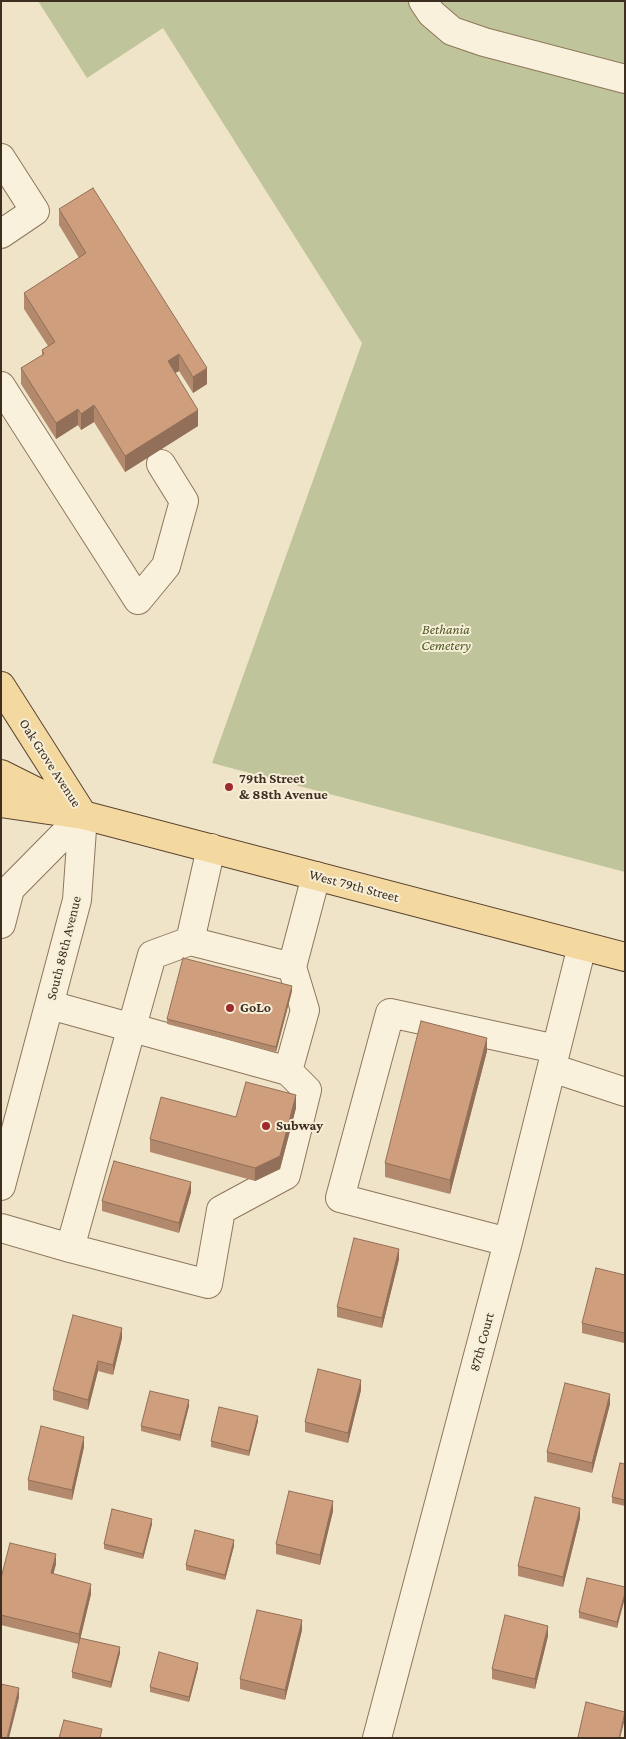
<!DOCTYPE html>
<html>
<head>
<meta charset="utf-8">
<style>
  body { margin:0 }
  #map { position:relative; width:626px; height:1739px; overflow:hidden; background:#f0e4c8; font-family:"Crimson Pro",serif }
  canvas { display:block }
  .frame { position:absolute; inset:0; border:2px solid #3d2e20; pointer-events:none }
</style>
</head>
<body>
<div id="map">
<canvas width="626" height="1739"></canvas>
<div class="frame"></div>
</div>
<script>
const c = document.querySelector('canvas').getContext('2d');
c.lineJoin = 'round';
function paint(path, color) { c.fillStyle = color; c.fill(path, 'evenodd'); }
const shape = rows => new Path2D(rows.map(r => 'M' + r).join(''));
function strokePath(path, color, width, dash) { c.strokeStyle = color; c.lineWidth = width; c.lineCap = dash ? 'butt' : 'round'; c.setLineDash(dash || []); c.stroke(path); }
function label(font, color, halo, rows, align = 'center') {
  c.font = font + ' "Crimson Pro",serif'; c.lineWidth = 4; c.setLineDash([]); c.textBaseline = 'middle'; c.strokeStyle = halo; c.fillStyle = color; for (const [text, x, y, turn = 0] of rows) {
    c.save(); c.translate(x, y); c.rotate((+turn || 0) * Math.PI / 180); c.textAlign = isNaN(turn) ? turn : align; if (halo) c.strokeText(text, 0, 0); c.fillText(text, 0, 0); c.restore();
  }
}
const cemetery = shape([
  [38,1,625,1,625,872,212,763,362,343,163,28,87,78]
]);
const minor = shape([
  [423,1,431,13,452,31,484,42,625,79],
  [1,158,35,211,1,234],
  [1,386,138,600,166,566,184,501,161,464],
  [211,848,190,941,292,967,316,876],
  [1,924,10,889,83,815],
  [50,1005,288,1071,305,1010,292,967],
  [552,1068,625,1092],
  [1,1186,77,900,83,815],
  [1,1228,70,1248,152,955,190,941],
  [508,1242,340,1198,390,1013,556,1049],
  [70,1248,208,1284,221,1210,286,1175,307,1090,288,1071],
  [377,1738,508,1242,582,946]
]);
const major = shape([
  [1,686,83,815],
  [1,774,61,804],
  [1,803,83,815,625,957]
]);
const wall = shape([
  [59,209,207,384,193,393,179,371,175,373,198,426,125,472,94,422,81,430,78,425,56,439,21,384,21,368,42,355,42,350,48,346,24,309,24,293,79,258,59,225],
  [292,991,276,1052,167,1024,167,1019],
  [487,1051,450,1194,385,1177,385,1163],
  [296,1108,280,1169,255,1181,150,1152,150,1139,236,1117],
  [191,1192,179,1233,102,1211,102,1201],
  [399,1259,382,1328,337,1317,337,1307],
  [625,1275,624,1343,582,1333,582,1323],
  [122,1338,113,1375,98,1371,88,1410,53,1400,53,1390],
  [361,1390,348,1443,305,1432,305,1422],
  [610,1404,592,1473,547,1462,547,1452],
  [189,1406,180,1441,141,1431,141,1426],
  [258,1421,249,1456,211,1447,211,1441],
  [84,1447,72,1500,28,1490,28,1480],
  [625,1464,625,1506,612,1503,612,1497],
  [333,1511,320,1565,276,1554,276,1544],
  [580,1518,563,1587,518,1576,518,1566],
  [152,1524,143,1559,104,1549,104,1544],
  [234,1546,225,1580,186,1570,186,1565],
  [56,1564,53,1574,91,1594,79,1644,1,1625,1,1578],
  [625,1587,617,1628,579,1618,579,1612],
  [302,1630,285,1700,240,1689,240,1679],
  [548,1636,535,1689,492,1679,492,1669],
  [120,1653,111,1688,72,1678,72,1672],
  [198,1668,189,1702,150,1692,150,1687]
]);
const shadedWall = shape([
  [179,354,179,371,168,377,168,361],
  [207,368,207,384,193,393,193,377],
  [94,405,94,422,81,430,81,414],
  [78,409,78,425,56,439,56,423],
  [198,410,198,426,125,472,125,456],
  [292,986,292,991,276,1052,276,1047],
  [487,1038,487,1051,450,1194,450,1180],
  [296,1095,296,1108,280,1169,255,1181,255,1168],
  [191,1182,191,1192,179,1233,179,1223],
  [399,1249,399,1259,382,1328,382,1318],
  [122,1328,122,1338,113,1375,113,1365],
  [625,1328,625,1338,624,1343,624,1333],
  [98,1361,98,1371,88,1410,88,1400],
  [361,1380,361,1390,348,1443,348,1433],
  [610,1394,610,1404,592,1473,592,1463],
  [189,1400,189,1406,180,1441,180,1435],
  [258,1416,258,1421,249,1456,249,1451],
  [84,1437,84,1447,72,1500,72,1490],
  [333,1501,333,1511,320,1565,320,1555],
  [580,1508,580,1518,563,1587,563,1577],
  [152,1519,152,1524,143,1559,143,1554],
  [234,1540,234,1546,225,1580,225,1575],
  [56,1554,56,1564,51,1583,51,1573],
  [91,1584,91,1594,79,1644,79,1634],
  [625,1593,625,1598,617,1628,617,1622],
  [302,1620,302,1630,285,1700,285,1690],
  [548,1626,548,1636,535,1689,535,1679],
  [120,1647,120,1653,111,1688,111,1682],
  [198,1663,198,1668,189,1702,189,1697],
  [19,1688,19,1698,9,1738,7,1738],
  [625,1714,625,1719,620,1738,619,1738]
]);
const building = shape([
  [93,188,207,368,193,377,179,354,168,361,198,410,125,456,94,405,81,414,78,409,56,423,21,368,44,354,42,350,55,342,24,293,86,253,59,209,93,188],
  [183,958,292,986,276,1047,167,1019,183,958],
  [421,1021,487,1038,450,1180,385,1163,421,1021],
  [246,1082,296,1095,280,1156,255,1168,150,1139,161,1097,236,1117,246,1082],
  [114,1161,191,1182,179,1223,102,1201,114,1161],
  [354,1238,399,1249,382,1318,337,1307,354,1238],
  [596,1268,625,1275,625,1328,624,1333,582,1323,596,1268],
  [73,1315,122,1328,113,1365,98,1361,88,1400,53,1390,73,1315],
  [318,1369,361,1380,348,1433,305,1422,318,1369],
  [565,1383,610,1394,592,1463,547,1452,565,1383],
  [150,1391,189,1400,180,1435,141,1426,150,1391],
  [219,1407,258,1416,249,1451,211,1441,219,1407],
  [41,1426,84,1437,72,1490,28,1480,41,1426],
  [620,1463,625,1464,625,1500,612,1497,620,1463],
  [289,1491,333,1501,320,1555,276,1544,289,1491],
  [535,1497,580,1508,563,1577,518,1566,535,1497],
  [112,1509,152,1519,143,1554,104,1544,112,1509],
  [195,1530,234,1540,225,1575,186,1565,195,1530],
  [10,1543,56,1554,51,1573,91,1584,79,1634,1,1615,1,1578,10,1543],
  [587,1578,625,1587,625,1593,617,1622,579,1612,587,1578],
  [257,1610,302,1620,285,1690,240,1679,257,1610],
  [505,1615,548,1626,535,1679,492,1669,505,1615],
  [80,1638,120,1647,111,1682,72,1672,80,1638],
  [159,1652,198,1663,189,1697,150,1687,159,1652],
  [1,1684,19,1688,7,1738,1,1738,1,1684],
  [586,1702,625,1712,619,1738,581,1738,578,1737,586,1702],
  [64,1720,102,1729,100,1738,59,1738,64,1720]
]);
const markers = [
  [229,787,5,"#9e2a2b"],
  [230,1008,5,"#9e2a2b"],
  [266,1126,5,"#9e2a2b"]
];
const parkNames = [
  ["Bethania",446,630],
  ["Cemetery",446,646]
];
const streetNames = [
  ["Oak Grove Avenue",50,763,57],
  ["West 79th Street",354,886,15],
  ["South 88th Avenue",64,948,-76],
  ["87th Court",482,1342,-75]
];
const poiNames = [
  ["79th Street",239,779],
  ["& 88th Avenue",239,795],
  ["GoLo",240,1008],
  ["Subway",276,1126]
];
paint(cemetery, '#bfc49a');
strokePath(minor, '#8d765c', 30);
strokePath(major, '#5b4430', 30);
strokePath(minor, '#faf1dc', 28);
strokePath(major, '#f3d9a0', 28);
paint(wall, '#b2896c');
paint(shadedWall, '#916f58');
paint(building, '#cf9f7d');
strokePath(building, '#916f58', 1);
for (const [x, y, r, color] of markers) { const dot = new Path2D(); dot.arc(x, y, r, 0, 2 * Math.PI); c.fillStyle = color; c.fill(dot); strokePath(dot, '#f7eed8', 2); }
label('italic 14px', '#4d5a26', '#f7eed8', parkNames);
label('14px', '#3d2e20', '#f7eed8', streetNames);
label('bold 14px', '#3d2e20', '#f7eed8', poiNames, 'left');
</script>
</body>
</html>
